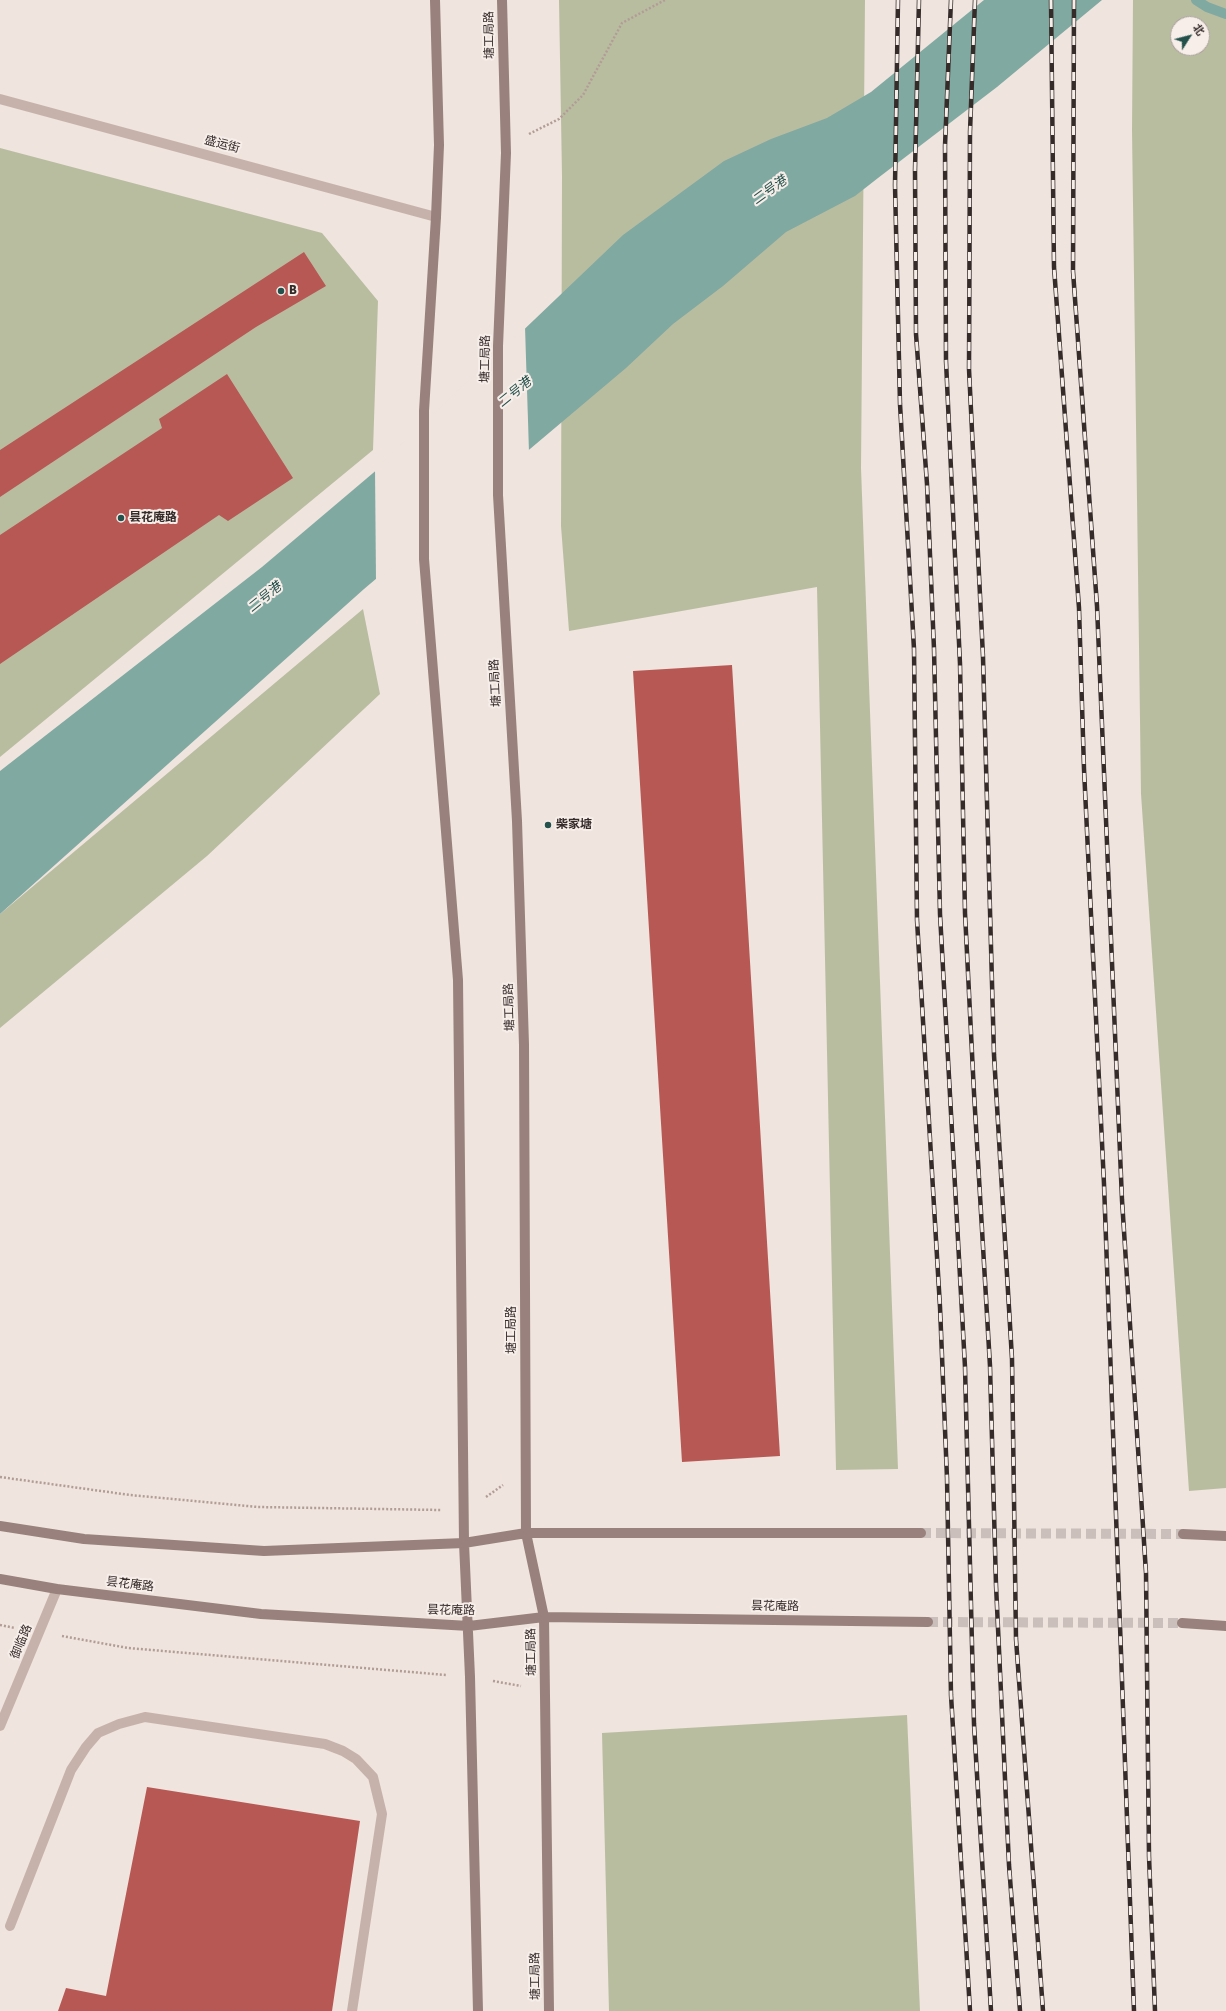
<!DOCTYPE html>
<html>
<head>
<meta charset="utf-8">
<style>
  body { margin:0 }
  #map { position:relative; width:1226px; height:2011px; overflow:hidden; background:#efe4de; font-family:Jost,"Noto Sans SC",sans-serif }
  canvas { display:block }
  .north { position:absolute; left:1170px; top:16px; width:40px; height:40px; box-sizing:border-box; background:#f7eeea; border:1px solid #a9a09d; border-radius:50%; rotate:54deg; font-size:11px; font-weight:700; line-height:16px; text-align:center; color:#352b29 }
  .north::after { content:''; display:block; margin:auto; width:14px; height:18px; background:#24514b; clip-path:polygon(50% 0,100% 100%,50% 72%,0 100%) }
</style>
</head>
<body>
<div id="map">
<canvas width="1226" height="2011"></canvas>
<div class="north">北</div>
</div>
<script>
const c = document.querySelector('canvas').getContext('2d');
c.lineJoin = 'round';
function paint(path, color) { c.fillStyle = color; c.fill(path, 'evenodd'); }
const shape = rows => new Path2D(rows.map(r => 'M' + r).join(''));
function strokePath(path, color, width, dash) { c.strokeStyle = color; c.lineWidth = width; c.lineCap = dash ? 'butt' : 'round'; c.setLineDash(dash || []); c.stroke(path); }
function label(font, color, halo, rows, align = 'center') {
  c.font = font + ' Jost,"Noto Sans SC",sans-serif'; c.lineWidth = 4; c.setLineDash([]); c.textBaseline = 'middle'; c.strokeStyle = halo; c.fillStyle = color; for (const [text, x, y, turn = 0] of rows) {
    c.save(); c.translate(x, y); c.rotate((+turn || 0) * Math.PI / 180); c.textAlign = isNaN(turn) ? turn : align; if (halo) c.strokeText(text, 0, 0); c.fillText(text, 0, 0); c.restore();
  }
}
const green = shape([
  [559,0,865,0,861,468,898,1469,836,1470,817,587,569,631,561,526,562,176],
  [1133,0,1226,0,1226,1488,1189,1491,1141,794,1132,130],
  [1178,24,1202,24,1202,48,1178,48],
  [0,148,322,233,378,301,373,450,0,757],
  [363,609,380,694,207,856,0,1028,0,914],
  [907,1715,920,2011,609,2011,602,1733]
]);
const water = shape([
  [984,0,1102,0,997,87,878,178,855,196,786,232,723,286,673,324,626,368,364,589,0,914,0,771,262,567,379,468,623,235,724,161,771,139,827,118,871,92]
]);
const pier = shape([
  [525,327,529,452,376,581,375,469]
]);
const stream = shape([
  [1196,0,1207,7,1226,14]
]);
const building = shape([
  [304,252,326,286,256,327,0,497,0,450],
  [227,374,293,478,228,521,219,515,0,664,0,535,162,428,159,419],
  [732,665,780,1456,682,1462,633,671],
  [147,1787,360,1821,332,2011,58,2011,66,1988,106,1996]
]);
const tertiaryTunnel = shape([
  [921,1533,1183,1534]
]);
const secondaryTunnel = shape([
  [928,1622,1182,1623]
]);
const path = shape([
  [529,134,559,119,583,95,622,23,665,0],
  [0,1477,130,1495,258,1507,441,1510],
  [486,1497,503,1485],
  [0,1625,15,1628],
  [62,1636,128,1648,446,1675],
  [493,1681,521,1686]
]);
const service = shape([
  [10,1926,71,1770,86,1747,98,1733,119,1724,145,1717,325,1744,343,1751,356,1759,373,1777,382,1814,352,2011]
]);
const tertiary = shape([
  [0,99,436,217],
  [0,1726,57,1589]
]);
const secondary = shape([
  [435,0,439,145,436,217,424,411,424,559,458,980,464,1543,470,1677,478,2011],
  [502,0,506,153,498,346,498,495,517,821,524,1045,526,1533,544,1617,549,2011],
  [0,1526,84,1539,264,1551,464,1543,526,1533,921,1533],
  [1183,1534,1226,1536],
  [0,1579,57,1589,261,1614,469,1626,544,1617,928,1622],
  [1182,1623,1226,1626]
]);
const rail = shape([
  [898,0,895,185,900,404,914,649,917,920,940,1307,947,1478,951,1695,970,2011],
  [919,0,915,170,916,334,927,484,934,649,940,914,965,1367,974,1724,991,2011],
  [951,0,945,146,946,361,960,664,965,913,974,1093,990,1366,996,1585,1009,1865,1020,2011],
  [975,0,970,132,969,369,983,657,994,1055,1012,1359,1016,1639,1043,2011],
  [1051,0,1054,267,1079,608,1084,769,1104,1184,1134,2011],
  [1074,0,1073,271,1097,606,1122,1200,1146,1573,1149,1856,1155,2011]
]);
const markers = [
  [281,291,4,"#24514b"],
  [121,518,4,"#24514b"],
  [548,825,4,"#24514b"]
];
const streetNames = [
  ["塘工局路",490,35,-91],
  ["盛运街",222,145,15],
  ["塘工局路",486,359,-89],
  ["塘工局路",496,683,-93],
  ["塘工局路",510,1007,-92],
  ["塘工局路",512,1330,-90],
  ["昙花庵路",130,1585,7],
  ["昙花庵路",775,1607,1],
  ["昙花庵路",451,1611,1],
  ["御临路",22,1642,-67],
  ["塘工局路",532,1652,-91],
  ["塘工局路",536,1976,-91]
];
const poiNames = [
  ["B",289,291],
  ["昙花庵路",129,518],
  ["柴家塘",556,825]
];
const waterNames = [
  ["二号港",770,191,-36],
  ["二号港",515,393,-39],
  ["二号港",265,598,-39]
];
paint(green, '#b9bda0');
paint(water, '#80a9a2');
paint(pier, '#efe4de');
strokePath(stream, '#80a9a2', 10);
paint(building, '#b75854');
strokePath(tertiaryTunnel, '#cabfba', 10, [10, 5]);
strokePath(secondaryTunnel, '#cabfba', 10, [10, 5]);
strokePath(path, '#b29c96', 2.5, [2, 2]);
strokePath(service, '#c6b2ab', 10);
strokePath(tertiary, '#c6b2ab', 10);
strokePath(secondary, '#99817d', 10);
strokePath(rail, '#352b29', 4.5);
strokePath(rail, '#f7eeea', 3, [9]);
for (const [x, y, r, color] of markers) { const dot = new Path2D(); dot.arc(x, y, r, 0, 2 * Math.PI); c.fillStyle = color; c.fill(dot); strokePath(dot, '#f7eeea', 1.5); }
label('12px', '#352b29', '#f7eeea', streetNames);
label('bold 12px', '#352b29', '#f7eeea', poiNames, 'left');
label('italic 13px', '#24514b', '#f7eeea', waterNames);
</script>
</body>
</html>
